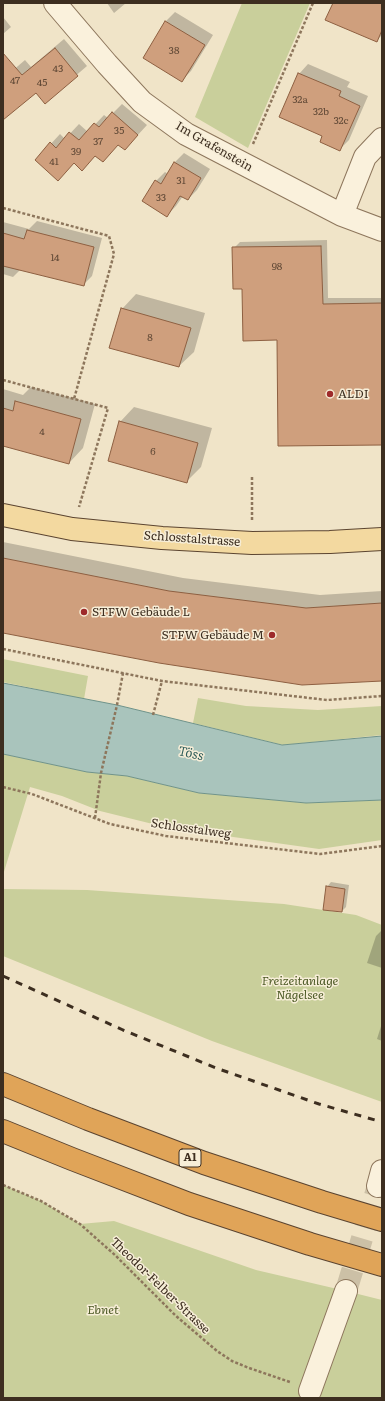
<!DOCTYPE html>
<html>
<head>
<meta charset="utf-8">
<style>
  body { margin:0 }
  #map { position:relative; width:385px; height:1401px; overflow:hidden; background:#f0e4c8; font-family:Literata,serif }
  canvas { display:block }
  .frame { position:absolute; inset:0; border:4px solid #3d2e20; pointer-events:none }
</style>
</head>
<body>
<div id="map">
<canvas width="385" height="1401"></canvas>
<div class="frame"></div>
</div>
<script>
const c = document.querySelector('canvas').getContext('2d');
c.lineJoin = 'round';
function paint(path, color) { c.fillStyle = color; c.fill(path, 'evenodd'); }
const shape = rows => new Path2D(rows.map(r => 'M' + r).join(''));
function strokePath(path, color, width, dash) { c.strokeStyle = color; c.lineWidth = width; c.lineCap = dash ? 'butt' : 'round'; c.setLineDash(dash || []); c.stroke(path); }
function label(font, color, halo, rows, align = 'center') {
  c.font = font + ' Literata,serif'; c.lineWidth = 3; c.setLineDash([]); c.textBaseline = 'middle'; c.strokeStyle = halo; c.fillStyle = color; for (const [text, x, y, turn = 0] of rows) {
    c.save(); c.translate(x, y); c.rotate((+turn || 0) * Math.PI / 180); c.textAlign = isNaN(turn) ? turn : align; if (halo) c.strokeText(text, 0, 0); c.fillText(text, 0, 0); c.restore();
  }
}
const green = shape([
  [242,3,310,3,248,148,195,117],
  [3,659,88,676,84,699,3,682],
  [198,698,246,706,318,710,382,706,382,735,283,745,193,723],
  [3,754,87,772,127,776,199,793,306,803,382,800,382,840,319,849,169,828,100,811,62,796,30,787,3,875],
  [3,889,87,890,284,904,356,915,382,925,382,1102,212,1041,3,956],
  [3,1185,41,1201,80,1224,114,1221,256,1270,346,1291,382,1300,382,1398,3,1398]
]);
const water = shape([
  [3,683,117,705,282,745,382,736,382,800,306,803,199,793,127,776,87,772,3,754,3,683]
]);
const shadow = shape([
  [107,3,126,3,114,13],
  [334,3,382,3,382,35,376,41],
  [175,12,213,35,191,71,182,80,144,57,166,21],
  [3,17,11,27,3,34],
  [64,39,87,66,45,102,36,91,3,118,3,72,11,72,25,60,31,67],
  [308,64,350,82,347,87,368,96,349,140,340,149,324,135,299,74],
  [122,104,147,125,125,149,119,144,96,155,74,162,36,160,60,134,65,139,79,124,88,132,104,115,108,118],
  [184,153,210,169,197,190,188,199,183,196,176,206,167,215,156,181,165,172,168,174,175,162],
  [37,221,102,238,92,276,83,285,21,269,13,277,3,274,3,222,29,229],
  [327,240,328,298,382,298,382,444,278,339,243,288,234,248,240,242],
  [136,294,205,313,194,352,179,366,122,309],
  [31,387,95,404,83,448,69,463,5,446,3,447,3,389,23,395],
  [134,407,212,428,201,467,187,481,120,422],
  [3,542,183,578,320,595,382,591,382,680,3,632],
  [331,882,349,885,346,907,342,911,327,887],
  [382,930,382,968,367,963,376,936],
  [382,1023,382,1041,377,1039]
]);
const building = shape([
  [333,3,382,3,382,30,377,42,325,20,333,3],
  [165,21,205,45,182,82,143,58,165,21],
  [55,48,78,76,45,104,36,93,3,120,3,53,22,75,55,48],
  [298,73,341,91,339,96,360,106,340,151,320,142,322,136,279,117,298,73],
  [112,112,138,135,125,150,118,145,103,162,95,156,82,171,74,163,58,181,35,160,50,142,56,148,69,132,79,140,94,123,99,127,112,112],
  [174,162,201,178,188,200,180,196,167,217,142,201,155,180,161,184,174,162],
  [27,230,94,247,84,286,3,266,3,233,24,239,27,230],
  [321,246,323,304,382,303,382,445,278,446,277,340,243,341,242,289,233,289,232,247,321,246],
  [121,308,191,328,179,367,109,348,121,308],
  [15,401,81,419,69,464,3,446,3,408,13,411,15,401],
  [119,421,198,443,187,483,108,461,119,421],
  [3,558,169,591,306,608,382,603,382,681,302,685,159,663,3,633,3,558],
  [326,886,345,889,342,912,323,910,326,886]
]);
const minorTunnel = shape([
  [346,1291,378,1186]
]);
const path = shape([
  [253,144,313,3],
  [3,208,109,236,114,254,74,399],
  [3,380,108,408,79,507],
  [252,520,252,477],
  [3,649,162,681,327,700,382,696],
  [153,715,162,681],
  [3,787,32,794,110,824,166,836,320,854,382,846],
  [95,818,101,773,117,705,123,673],
  [3,1185,41,1201,80,1224,115,1255,176,1316,217,1351,232,1361,249,1368,290,1382]
]);
const minor = shape([
  [55,3,107,64,142,102,186,134,342,215,382,230],
  [342,215,365,157,382,139],
  [378,1186,382,1171],
  [310,1391,346,1291]
]);
const major = shape([
  [3,515,72,529,162,538,252,543,330,542,382,539]
]);
const highway = shape([
  [3,1084,88,1119,204,1163,322,1202,382,1220],
  [3,1131,72,1159,189,1204,310,1244,382,1265]
]);
const rail = shape([
  [3,976,123,1030,216,1068,319,1104,382,1122]
]);
const markers = [
  [330,394,4,"#9e2a2b"],
  [84,612,4,"#9e2a2b"],
  [272,635,4,"#9e2a2b"]
];
const numberNames = [
  ["38",174,51],
  ["43",58,69],
  ["47",15,81],
  ["45",42,83],
  ["32a",300,100],
  ["32b",321,112],
  ["32c",341,121],
  ["35",119,131],
  ["37",98,142],
  ["39",76,152],
  ["41",54,162],
  ["31",181,181],
  ["33",161,198],
  ["14",55,258],
  ["98",277,267],
  ["8",150,338],
  ["4",42,432],
  ["6",153,452]
];
const shields = [
  [190,1158,22]
];
const shieldNames = [
  ["A1",190,1158]
];
const streetNames = [
  ["Im Grafenstein",214,147,30],
  ["Schlosstalstrasse",192,539,4],
  ["Schlosstalweg",191,829,8],
  ["Theodor-Felber-Strasse",160,1286,44]
];
const poiNames = [
  ["ALDI",338,394],
  ["STFW Gebäude L",92,612],
  ["STFW Gebäude M",264,635,"right"]
];
const parkNames = [
  ["Freizeitanlage",300,981],
  ["Nägelsee",300,995],
  ["Ebnet",103,1310]
];
const waterNames = [
  ["Töss",191,754,12]
];
paint(green, '#c9cf9b');
paint(water, '#a9c4bc');
strokePath(water, '#6f938a', 1);
paint(shadow, '#0003');
paint(building, '#cf9f7d');
strokePath(building, '#8d5f41', 1);
strokePath(minorTunnel, '#ccc0a6', 22, [22, 11]);
strokePath(minor, '#8d765c', 24);
strokePath(major, '#5b4430', 24);
strokePath(highway, '#5b4430', 24);
strokePath(path, '#8d765c', 2.5, [3, 2]);
strokePath(minor, '#faf1dc', 22);
strokePath(major, '#f3d9a0', 22);
strokePath(highway, '#e0a458', 22);
strokePath(rail, '#3d2e20', 3, [7, 7]);
for (const [x, y, r, color] of markers) { const dot = new Path2D(); dot.arc(x, y, r, 0, 2 * Math.PI); c.fillStyle = color; c.fill(dot); strokePath(dot, '#f7eed8', 1.5); }
label('10px', '#624a37', null, numberNames);
for (const [x, y, w] of shields) { const box = new Path2D(); box.roundRect(x - w / 2, y - 9, w, 18, 3); c.fillStyle = '#f7eed8'; c.fill(box); strokePath(box, '#3d2e20', 1); }
label('bold 11px', '#3d2e20', null, shieldNames);
label('12px', '#3d2e20', '#f7eed8', streetNames);
label('12px', '#3d2e20', '#f7eed8', poiNames, 'left');
label('italic 12px', '#4d5a26', '#f7eed8', parkNames);
label('italic 13px', '#2f5d5a', '#f7eed8', waterNames);
</script>
</body>
</html>
